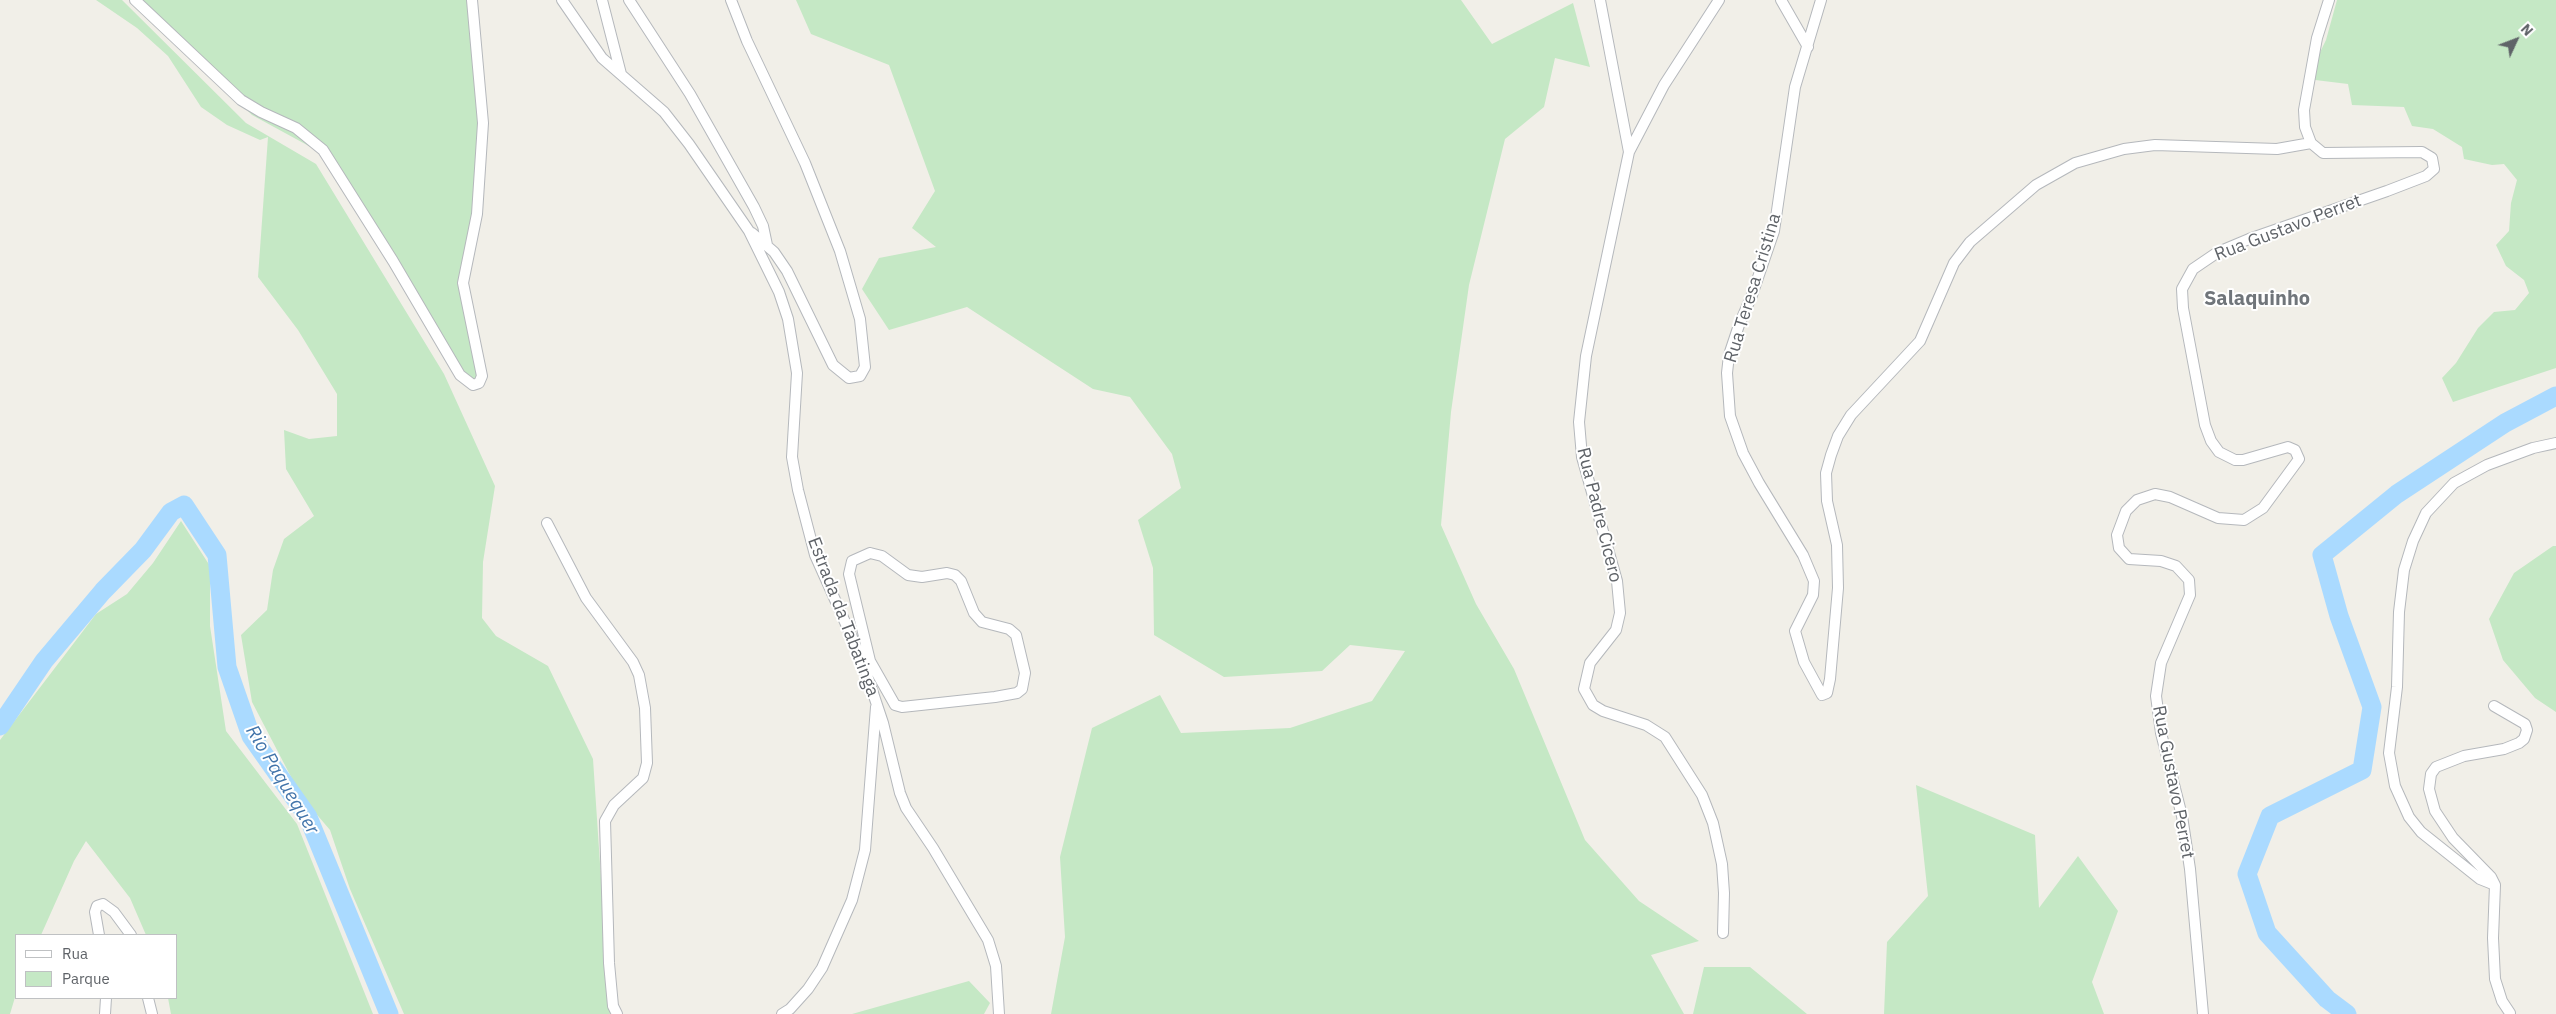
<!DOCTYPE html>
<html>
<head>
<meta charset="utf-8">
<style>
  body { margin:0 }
  #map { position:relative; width:2556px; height:1014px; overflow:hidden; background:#f1efe8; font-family:"IBM Plex Sans",sans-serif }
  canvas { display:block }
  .legend { position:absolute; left:15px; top:934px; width:162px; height:65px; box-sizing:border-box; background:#fff; border:1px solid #bfc1c3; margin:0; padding:6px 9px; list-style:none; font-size:15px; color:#5f6368 }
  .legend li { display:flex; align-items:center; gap:10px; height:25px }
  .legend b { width:25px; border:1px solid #bfc1c3 }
  .north { position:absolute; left:2491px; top:15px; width:50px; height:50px; -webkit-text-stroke:4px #fff; paint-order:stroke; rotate:47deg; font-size:14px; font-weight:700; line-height:20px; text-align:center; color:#5f6368 }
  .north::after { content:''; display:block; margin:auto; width:18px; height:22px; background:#5f6368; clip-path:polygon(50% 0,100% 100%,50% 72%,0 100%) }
</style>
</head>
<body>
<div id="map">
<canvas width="2556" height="1014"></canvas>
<ul class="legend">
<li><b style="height:6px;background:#fff"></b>Rua</li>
<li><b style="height:14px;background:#c5e8c5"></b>Parque</li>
</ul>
<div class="north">N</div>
</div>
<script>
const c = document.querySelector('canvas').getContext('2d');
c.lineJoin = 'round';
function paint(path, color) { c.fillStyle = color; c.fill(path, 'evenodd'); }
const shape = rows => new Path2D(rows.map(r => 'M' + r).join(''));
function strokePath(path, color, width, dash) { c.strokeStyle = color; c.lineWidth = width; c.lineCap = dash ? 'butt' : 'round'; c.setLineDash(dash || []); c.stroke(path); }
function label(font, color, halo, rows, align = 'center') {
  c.font = font + ' "IBM Plex Sans",sans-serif'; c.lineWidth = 4; c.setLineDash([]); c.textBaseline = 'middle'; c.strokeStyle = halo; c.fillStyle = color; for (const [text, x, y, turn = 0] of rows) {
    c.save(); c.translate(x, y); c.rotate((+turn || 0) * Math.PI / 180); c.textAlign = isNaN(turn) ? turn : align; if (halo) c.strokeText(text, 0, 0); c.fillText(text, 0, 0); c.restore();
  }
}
const green = shape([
  [96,0,122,0,246,123,316,164,444,374,495,486,483,562,482,618,496,636,548,666,593,759,610,1014,404,1014,350,889,330,830,301,796,252,702,241,635,267,610,273,570,284,539,314,516,286,469,284,430,309,439,337,436,337,394,298,330,258,277,268,137,260,140,227,125,201,107,168,56,137,28],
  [136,0,470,0,481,117,474,245,462,290,483,385,468,386,329,157,252,115],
  [796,0,1461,0,1492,44,1573,3,1590,67,1555,58,1544,107,1505,139,1469,285,1451,412,1441,525,1476,604,1514,669,1585,840,1639,901,1699,941,1651,955,1684,1014,1051,1014,1065,937,1060,857,1092,728,1160,695,1181,733,1290,728,1372,701,1405,651,1350,645,1322,671,1224,677,1154,635,1153,568,1138,520,1181,488,1172,454,1130,397,1093,389,967,307,889,330,862,289,879,258,936,247,912,228,935,191,889,65,811,34],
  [2337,0,2556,0,2556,368,2453,402,2442,378,2456,363,2478,328,2494,312,2515,310,2529,293,2524,280,2506,266,2496,245,2509,231,2511,203,2517,180,2504,164,2492,165,2464,159,2462,147,2433,129,2412,126,2404,107,2352,105,2348,84,2307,79,2326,40],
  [181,521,210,566,210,626,226,731,297,824,373,1014,171,1014,168,998,176,998,176,935,146,935,130,898,86,841,74,861,41,935,16,935,16,994,10,1014,0,1014,0,740,96,614,127,594,153,563],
  [2553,546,2556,546,2556,712,2535,698,2503,660,2489,619,2514,573],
  [1916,785,2035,835,2039,908,2078,856,2118,911,2092,982,2104,1014,1884,1014,1887,942,1928,896],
  [1704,967,1750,967,1807,1014,1693,1014],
  [969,981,990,1003,984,1014,852,1014]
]);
const river = shape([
  [0,726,44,661,103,591,143,550,171,512,184,505,217,555,227,667,251,736,308,817,389,1014],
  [2347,1014,2327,999,2267,933,2247,874,2270,816,2362,770,2372,707,2339,616,2322,555,2397,494,2505,423,2556,396]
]);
const street = shape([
  [135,0,241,100,261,112,296,128,323,150,393,261,460,375,473,385,479,383,482,376,463,283,477,214,483,123,472,0],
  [562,0,602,58,664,112,689,144,749,231,779,292,788,319,797,373,792,457,798,490,815,555,862,660,883,723,900,793,906,808,933,848,988,940,996,966,999,1014],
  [602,0,621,74],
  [629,0,690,94,754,207,763,226,767,245],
  [731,0,747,41,805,163,840,251,860,319,865,367,860,376,849,378,833,365,787,271,774,252,752,233],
  [1600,0,1629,152,1586,356,1579,422,1582,457,1617,581,1620,613,1616,630,1590,663,1584,689,1593,705,1603,711,1646,725,1665,737,1702,795,1713,823,1722,864,1724,893,1723,933],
  [1781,0,1808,47],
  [1821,0,1795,87,1774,231,1752,295,1739,325,1729,355,1727,373,1730,416,1743,453,1759,483,1803,555,1814,581,1813,595,1795,631,1804,662,1822,695,1827,693,1830,679,1838,588,1837,545,1827,501,1826,473,1831,455,1838,436,1851,415,1920,341,1954,263,1970,242,2036,185,2075,163,2124,149,2155,145,2277,149,2311,143],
  [1629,152,1664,85,1719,0],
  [547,523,586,598,633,662,639,675,645,708,647,763,643,778,614,805,605,821,609,963,613,1006,617,1014],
  [870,553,882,556,908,575,922,577,947,573,955,575,961,581,974,613,982,622,1009,629,1016,635,1025,673,1022,689,1017,693,995,697,902,707,895,705,870,661,849,574,852,561,870,553],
  [2494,706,2525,724,2527,730,2524,739,2519,743,2504,749,2464,756,2436,767,2431,774,2429,789,2435,811,2453,838,2491,877,2495,885,2493,938,2495,979,2502,1001,2510,1013],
  [2495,885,2480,879,2421,832,2409,817,2395,786,2389,753,2397,687,2399,612,2404,570,2413,541,2426,513,2454,483,2487,465,2533,448,2556,443],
  [99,935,95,912,97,906,103,904,114,912,131,935],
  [148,998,152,1014],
  [105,1014,106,998],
  [782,1014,790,1009,808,989,822,968,852,900,865,850,876,707],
  [2203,1014,2190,869,2182,816,2161,733,2156,696,2161,663,2190,595,2189,580,2176,566,2161,561,2129,559,2119,548,2117,535,2126,511,2137,500,2155,494,2170,497,2218,518,2244,520,2263,508,2299,459,2295,450,2288,447,2243,460,2235,460,2219,452,2211,441,2205,425,2183,308,2182,289,2193,269,2218,252,2249,239,2387,191,2426,176,2434,169,2432,158,2422,152,2323,153,2311,143,2305,127,2304,110,2317,38,2329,0]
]);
const streetNames = [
  ["Rua Gustavo Perret",2288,228,-21],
  ["Rua Teresa Cristina",1753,288,-73],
  ["Rua Padre Cicero",1599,515,76],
  ["Estrada da Tabatinga",843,617,69],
  ["Rua Gustavo Perret",2173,782,79]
];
const waterNames = [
  ["Rio Paquequer",282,780,59]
];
const quarterNames = [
  ["Salaquinho",2257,299]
];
paint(green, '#c5e8c5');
strokePath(river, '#aadaff', 19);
strokePath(street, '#b5b8bc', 12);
strokePath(street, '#fff', 10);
label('18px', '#5f6368', '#fff', streetNames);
label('italic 19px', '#4174aa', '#fff', waterNames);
label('bold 20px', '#70757a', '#fff', quarterNames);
</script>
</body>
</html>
